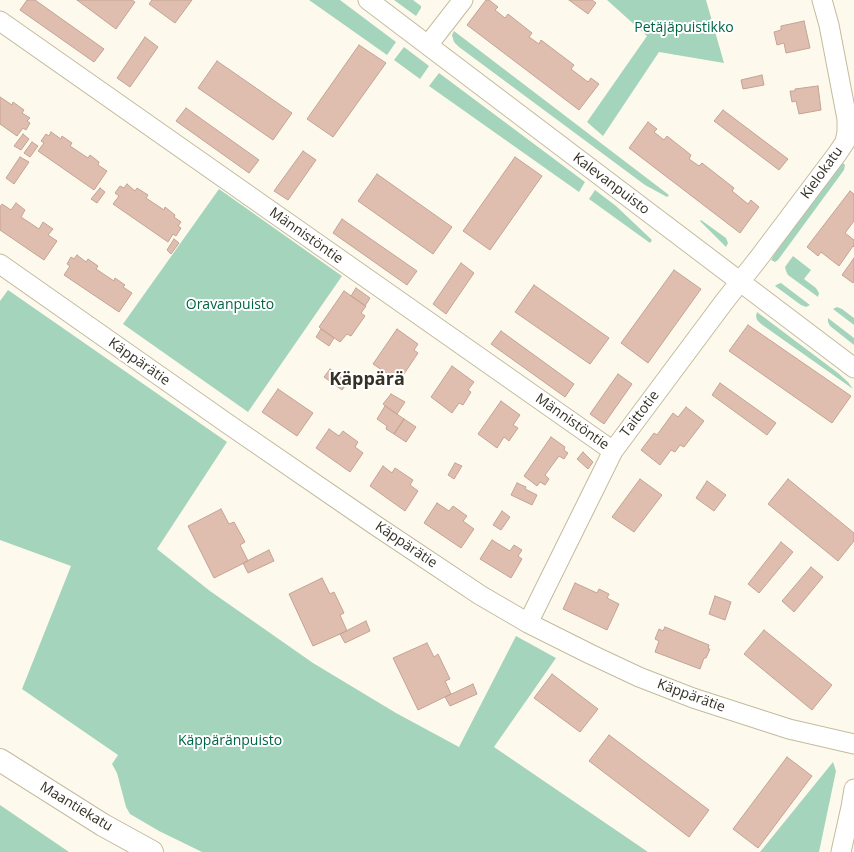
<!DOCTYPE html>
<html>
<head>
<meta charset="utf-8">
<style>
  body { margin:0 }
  canvas { display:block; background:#fdfaed }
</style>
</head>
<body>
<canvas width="854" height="852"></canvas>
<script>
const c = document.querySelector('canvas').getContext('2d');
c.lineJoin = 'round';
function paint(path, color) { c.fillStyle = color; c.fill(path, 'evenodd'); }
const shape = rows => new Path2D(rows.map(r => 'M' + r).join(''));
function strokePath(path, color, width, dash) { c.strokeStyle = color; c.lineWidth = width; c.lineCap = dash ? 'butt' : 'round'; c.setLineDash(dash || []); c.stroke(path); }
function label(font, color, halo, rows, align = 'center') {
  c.font = font + ' "Open Sans",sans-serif'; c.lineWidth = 4; c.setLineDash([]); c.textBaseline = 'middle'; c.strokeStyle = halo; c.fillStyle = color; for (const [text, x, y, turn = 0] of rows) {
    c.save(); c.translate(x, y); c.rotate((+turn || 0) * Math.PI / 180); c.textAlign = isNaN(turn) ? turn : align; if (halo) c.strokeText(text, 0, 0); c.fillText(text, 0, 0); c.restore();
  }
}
const green = shape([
  [309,0,340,0,396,42,387,55],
  [394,0,413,0,421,6,421,8,416,16],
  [607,0,706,0,724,63,659,52,603,136,587,122,647,36],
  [454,31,669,195,667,197,645,185,459,47,454,42,452,35],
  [404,47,429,66,420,79,394,60],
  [439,73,585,182,579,192,429,86],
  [842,162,845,165,844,170,778,260,775,262,771,260,784,238],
  [219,189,342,276,248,412,123,324],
  [595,190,616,206,652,240,650,243,589,199],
  [701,220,726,238,728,243,726,247,700,221],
  [793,256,811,270,804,279,816,288,819,293,818,297,788,275,786,271,785,267],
  [781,283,810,305,806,307,801,305,775,286,778,284],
  [8,290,227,442,157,549,210,591,313,663,396,713,459,747,516,636,556,658,494,747,648,852,202,852,159,831,130,814,126,807,117,773,112,764,118,755,22,689,71,566,0,540,0,301],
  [837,307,842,309,854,318,854,325,833,309],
  [757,312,838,373,848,382,853,389,761,324,757,320,756,316],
  [828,318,854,338,854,345,830,326,828,322],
  [833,762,836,771,819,852,760,852],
  [0,805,69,852,0,852]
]);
const building = shape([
  [27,0,35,0,104,49,94,62,20,10,27,0],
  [77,0,132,0,135,2,116,29,77,0],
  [152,0,192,0,175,23,149,4,152,0],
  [486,0,489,0,498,7,495,10,505,18,508,14,532,33,529,37,539,44,541,40,574,65,571,69,588,82,591,78,599,84,579,110,467,25,486,0],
  [569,0,592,0,596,3,588,14,569,0],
  [804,21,810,48,786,53,784,43,777,45,774,32,781,30,781,26,804,21],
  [145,37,158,47,130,87,117,78,145,37],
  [359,45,386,63,333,137,307,119,359,45],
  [217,61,292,113,273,140,198,88,217,61],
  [762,75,764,85,743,89,741,80,762,75],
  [818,86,821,110,799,114,796,101,792,102,790,91,795,91,795,89,818,86],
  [0,97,12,105,13,102,24,110,22,113,30,118,27,121,30,123,26,130,23,128,17,136,0,124,0,97],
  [186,108,259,160,249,173,176,121,186,108],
  [723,110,788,159,779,170,714,121,723,110],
  [648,122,657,129,654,132,664,140,667,136,691,155,689,159,699,166,702,163,734,188,732,191,748,204,751,200,759,207,740,233,629,148,648,122],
  [51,132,61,139,62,136,72,143,70,146,88,158,90,155,99,162,98,165,107,171,94,190,38,151,44,143,41,141,46,134,49,136,51,132],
  [23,134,29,139,21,150,14,146,23,134],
  [32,142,38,146,30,157,24,153,32,142],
  [303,151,316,160,288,200,274,191,303,151],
  [20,157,29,162,14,184,6,178,20,157],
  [515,157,542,176,490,250,463,231,515,157],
  [377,174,452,227,433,254,358,201,377,174],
  [127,184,135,191,137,188,148,195,146,198,164,210,165,207,175,215,174,217,181,222,178,226,181,228,176,236,173,234,168,242,113,204,119,196,115,193,120,186,124,188,127,184],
  [100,188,105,192,97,203,91,199,100,188],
  [850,191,854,194,854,221,845,233,854,240,854,247,853,246,839,266,821,252,818,256,807,247,850,191],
  [16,203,25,210,21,217,39,229,43,222,53,229,48,235,57,241,44,260,0,230,0,207,2,204,11,210,16,203],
  [342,219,417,271,407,285,333,233,342,219],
  [174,239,179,243,171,254,167,250,174,239],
  [77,255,86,262,88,259,98,266,96,269,114,281,115,278,125,285,123,287,132,293,119,312,64,275,70,266,67,264,71,257,74,259,77,255],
  [854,258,854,281,853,283,842,275,854,258],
  [461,263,474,273,446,314,433,304,461,263],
  [674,270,701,289,648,363,621,343,674,270],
  [534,285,609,338,590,364,515,312,534,285],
  [356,288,370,298,365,306,351,296,356,288],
  [344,291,366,306,361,313,365,316,351,336,347,334,340,342,319,327,344,291],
  [748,325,851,396,832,423,729,351,748,325],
  [321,329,334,338,329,346,316,337,321,329],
  [397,329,418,344,414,350,418,353,404,374,399,371,394,378,373,364,397,329],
  [501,331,574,384,565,397,491,344,501,331],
  [452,366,474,382,468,390,471,392,463,405,459,403,452,413,431,397,452,366],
  [330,369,348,382,342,390,324,377,330,369],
  [618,374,632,384,604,424,590,414,618,374],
  [720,383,776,423,767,435,712,395,720,383],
  [278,389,313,413,297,436,262,412,278,389],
  [391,394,405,402,397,414,383,404,391,394],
  [501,401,520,415,513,425,518,428,509,441,504,437,497,448,478,434,501,401],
  [385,406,404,419,394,434,386,429,387,426,377,419,385,406],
  [686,407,704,421,684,447,680,445,675,452,671,450,660,465,641,450,654,433,657,435,673,413,678,417,686,407],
  [404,419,416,427,406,442,394,434,404,419],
  [329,429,339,436,343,431,358,442,355,447,363,453,350,472,316,448,329,429],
  [551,437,565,447,564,450,568,453,564,459,559,456,545,475,549,479,545,485,540,482,537,486,524,476,551,437],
  [583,452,593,462,588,469,577,459,583,452],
  [455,463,462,466,454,479,448,475,455,463],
  [383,466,392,473,395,468,413,480,410,485,418,491,405,511,370,486,383,466],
  [640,479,662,495,634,532,612,517,640,479],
  [788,479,854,533,854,541,838,561,768,504,788,479],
  [707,481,726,495,714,511,696,498,707,481],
  [517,483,526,487,525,489,537,495,532,505,511,495,517,483],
  [437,503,449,511,453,506,467,516,463,521,474,529,461,548,424,523,437,503],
  [221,509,229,524,234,522,245,542,240,545,248,561,214,578,188,526,221,509],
  [502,511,510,517,501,530,493,525,502,511],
  [492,540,510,551,514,545,522,550,518,556,522,559,511,578,480,559,492,540],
  [781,542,793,552,759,593,748,584,781,542],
  [269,550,274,561,248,573,243,563,269,550],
  [811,567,823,577,794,612,782,601,811,567],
  [322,578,330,594,334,592,344,613,340,615,347,631,313,646,289,594,322,578],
  [575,583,597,593,599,589,609,594,607,598,619,604,607,630,563,609,575,583],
  [715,596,731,602,725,620,709,614,715,596],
  [366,621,370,631,345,643,340,634,366,621],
  [665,627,709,645,708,649,710,649,706,658,704,658,700,669,655,652,659,641,655,639,659,629,663,631,665,627],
  [764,630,832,685,812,710,744,654,764,630],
  [427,643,434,657,438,654,450,679,445,681,451,694,418,710,393,658,427,643],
  [552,674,598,709,580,732,534,698,552,674],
  [473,684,477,694,450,706,445,697,473,684],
  [609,735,709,810,689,837,589,761,609,735],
  [787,757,812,776,758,848,733,829,787,757]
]);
const minor = shape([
  [368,0,854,368],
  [0,21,613,451],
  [428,45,463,0],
  [0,264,228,424,375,525,480,595,528,623,590,654,639,677,693,698,789,729,854,744],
  [528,623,613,451,724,302,758,259,837,154,845,142,847,132,847,119,829,25,822,0],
  [841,852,851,807,854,789]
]);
const major = shape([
  [0,760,103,825,152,852]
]);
const parkNames = [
  ["Petäjäpuistikko",684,28],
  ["Oravanpuisto",230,305],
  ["Käppäränpuisto",230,741]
];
const streetNames = [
  ["Kielokatu",822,173,-54],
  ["Kalevanpuisto",611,184,37],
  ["Männistöntie",306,236,35],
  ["Käppärätie",139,362,35],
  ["Taittotie",640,414,-53],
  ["Männistöntie",572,422,35],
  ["Käppärätie",406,545,34],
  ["Käppärätie",691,696,20],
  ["Maantiekatu",76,807,31]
];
const districtNames = [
  ["Käppärä",367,380]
];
paint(green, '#a5d4bc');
paint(building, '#e0beaf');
strokePath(building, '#c3a394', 1);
strokePath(minor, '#c4bb9c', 21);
strokePath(major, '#c4bb9c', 24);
strokePath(minor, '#fff', 19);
strokePath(major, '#fff', 22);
label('14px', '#006544', '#fff', parkNames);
label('14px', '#353125', '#fff', streetNames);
label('bold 18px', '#353125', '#fff', districtNames);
</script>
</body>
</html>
